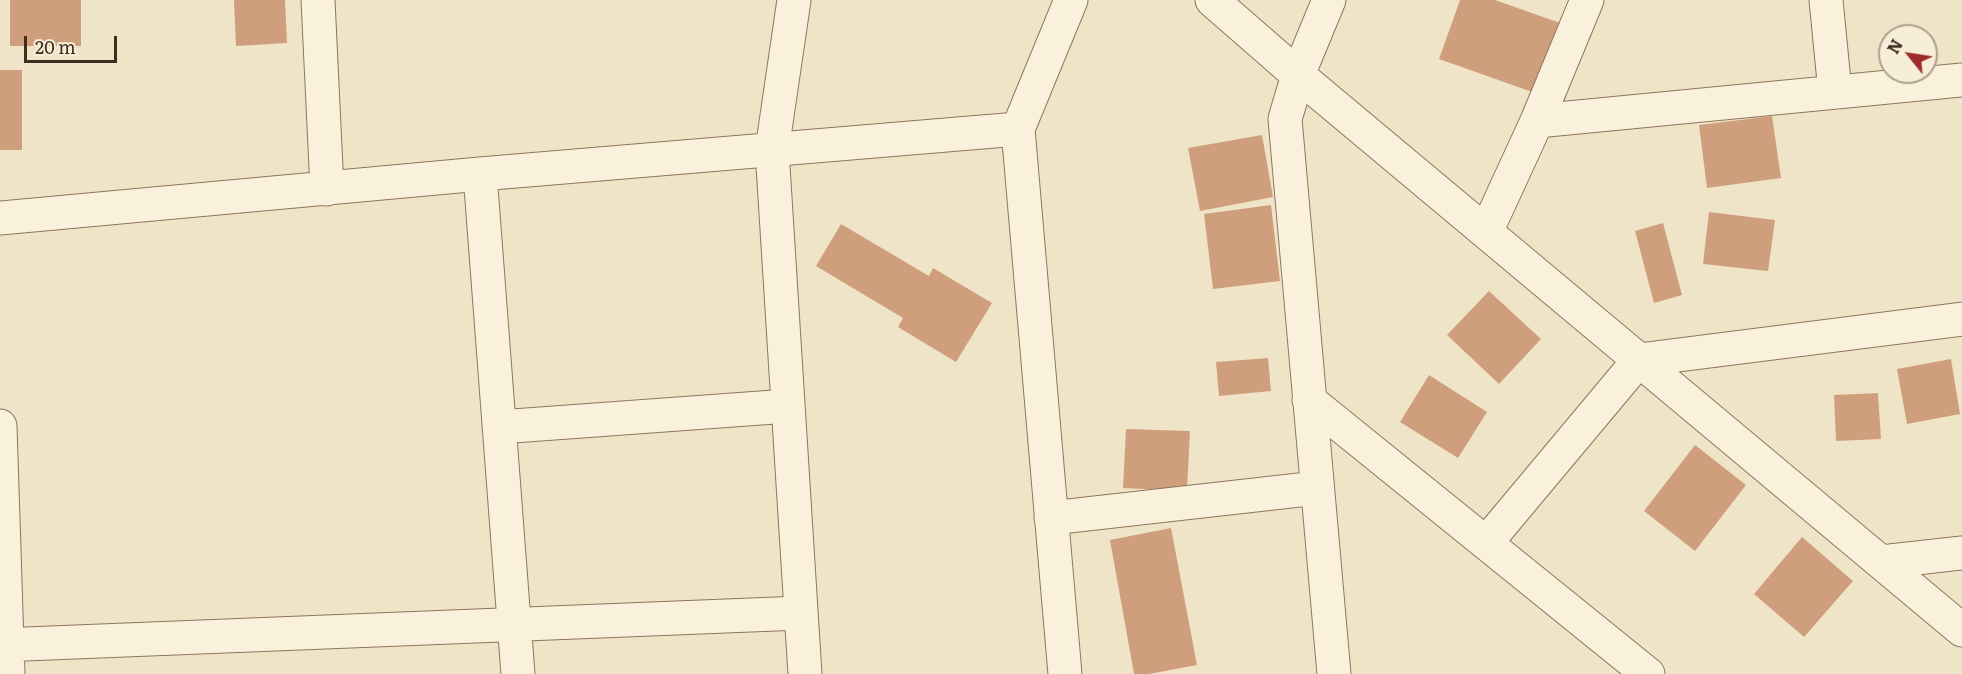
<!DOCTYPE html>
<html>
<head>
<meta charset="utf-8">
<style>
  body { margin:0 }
  #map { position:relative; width:1962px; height:674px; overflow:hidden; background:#f0e4c8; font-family:Literata,serif }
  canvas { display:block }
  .north { position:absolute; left:1878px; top:24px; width:60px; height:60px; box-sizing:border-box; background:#f7eed8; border:2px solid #ada18e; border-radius:50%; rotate:300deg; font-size:16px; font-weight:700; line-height:24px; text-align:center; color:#3d2e20 }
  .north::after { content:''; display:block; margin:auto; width:21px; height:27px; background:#9e2a2b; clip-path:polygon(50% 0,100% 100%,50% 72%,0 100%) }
  .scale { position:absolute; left:24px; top:36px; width:93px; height:27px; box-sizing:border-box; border:3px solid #3d2e20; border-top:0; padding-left:8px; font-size:18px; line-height:21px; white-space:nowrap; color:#3d2e20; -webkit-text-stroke:4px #f7eed8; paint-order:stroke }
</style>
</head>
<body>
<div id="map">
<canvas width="1962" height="674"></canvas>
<div class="north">N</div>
<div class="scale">20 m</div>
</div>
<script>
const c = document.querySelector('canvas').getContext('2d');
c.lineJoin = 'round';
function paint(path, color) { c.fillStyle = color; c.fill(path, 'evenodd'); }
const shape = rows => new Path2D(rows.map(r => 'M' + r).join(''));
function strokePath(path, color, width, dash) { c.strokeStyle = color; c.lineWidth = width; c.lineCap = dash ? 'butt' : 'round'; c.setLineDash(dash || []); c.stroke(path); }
const building = shape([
  [10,0,81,0,81,46,10,46],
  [234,0,285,0,287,43,236,46],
  [1460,0,1495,0,1560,23,1535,93,1439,59],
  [0,70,22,70,22,150,0,150],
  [1772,116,1781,178,1707,188,1699,125],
  [1262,135,1273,197,1200,211,1188,148],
  [1271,205,1280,281,1213,289,1204,214],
  [1709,212,1775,220,1768,271,1703,264],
  [1663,223,1682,295,1654,303,1635,231],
  [841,224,929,276,933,268,992,303,956,362,898,327,903,318,816,266],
  [1489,291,1541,339,1499,384,1447,335],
  [1268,358,1271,391,1219,396,1216,362],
  [1951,359,1960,414,1907,424,1897,369],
  [1429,375,1487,412,1458,458,1400,422],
  [1878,393,1881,439,1836,441,1834,395],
  [1126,429,1190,431,1187,491,1123,488],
  [1695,445,1746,485,1695,551,1644,511],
  [1171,528,1197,665,1149,674,1134,674,1110,540],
  [1802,537,1853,581,1804,637,1754,594]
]);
const minor = shape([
  [318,0,327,189],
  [794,0,772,150,805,674],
  [1212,0,1298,75,1962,630],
  [1329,0,1298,75,1285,119,1334,674],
  [1826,0,1835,92],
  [1537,121,1962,80],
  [480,174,518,674],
  [0,218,480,174,1018,129],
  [1486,232,1537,121,1587,0],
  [1309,400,1648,674],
  [0,426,8,674],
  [499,427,788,406],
  [1051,518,1317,488],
  [1486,543,1639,360,1962,319],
  [1881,562,1962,553],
  [0,645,801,613],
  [1065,674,1018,129,1071,0]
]);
paint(building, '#cf9f7d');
strokePath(minor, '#8d765c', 35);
strokePath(minor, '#faf1dc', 33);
</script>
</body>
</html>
